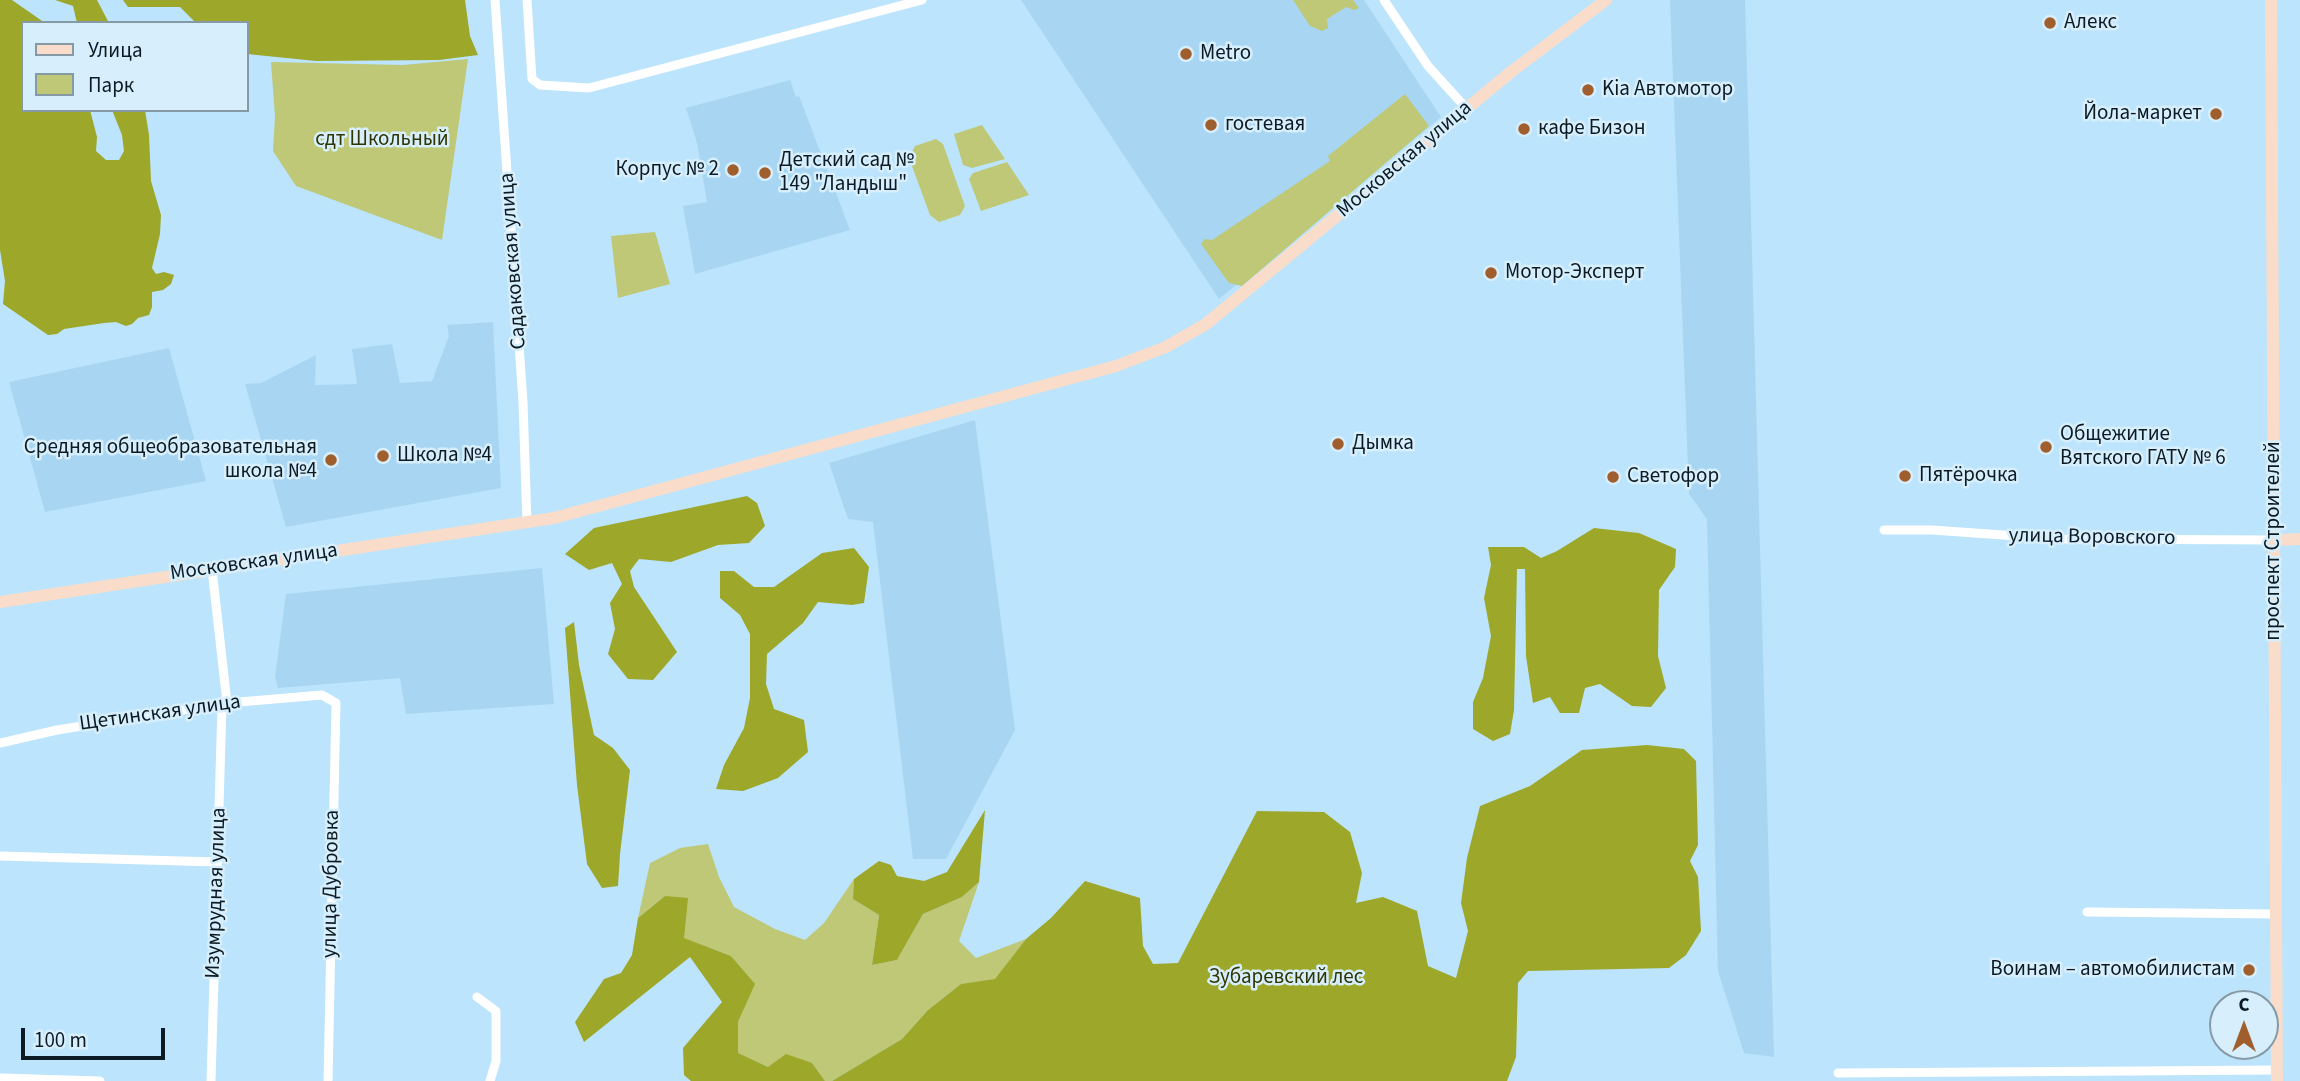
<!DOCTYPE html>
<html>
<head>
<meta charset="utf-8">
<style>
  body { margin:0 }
  #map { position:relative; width:2300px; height:1081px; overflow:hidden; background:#bce4fc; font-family:"Source Sans 3",sans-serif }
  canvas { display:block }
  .legend { position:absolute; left:21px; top:21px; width:228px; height:91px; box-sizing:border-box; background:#d7effd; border:2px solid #869aa6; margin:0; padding:9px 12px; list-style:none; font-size:21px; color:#0c1b23 }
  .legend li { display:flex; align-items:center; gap:14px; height:35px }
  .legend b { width:35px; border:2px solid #869aa6 }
  .north { position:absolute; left:2209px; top:990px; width:70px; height:70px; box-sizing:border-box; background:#d7effd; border:2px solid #869aa6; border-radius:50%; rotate:0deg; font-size:19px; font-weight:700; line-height:28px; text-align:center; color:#0c1b23 }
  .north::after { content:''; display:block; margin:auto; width:24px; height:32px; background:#a15e2d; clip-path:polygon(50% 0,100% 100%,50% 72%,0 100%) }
  .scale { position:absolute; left:21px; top:1028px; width:144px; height:32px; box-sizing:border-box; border:4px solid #0c1b23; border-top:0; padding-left:9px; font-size:21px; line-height:24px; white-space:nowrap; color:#0c1b23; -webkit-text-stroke:5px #d7effd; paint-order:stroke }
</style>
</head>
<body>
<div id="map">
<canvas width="2300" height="1081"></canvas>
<ul class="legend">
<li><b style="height:9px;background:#f9ddca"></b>Улица</li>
<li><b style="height:19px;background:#bec876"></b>Парк</li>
</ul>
<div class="north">С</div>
<div class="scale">100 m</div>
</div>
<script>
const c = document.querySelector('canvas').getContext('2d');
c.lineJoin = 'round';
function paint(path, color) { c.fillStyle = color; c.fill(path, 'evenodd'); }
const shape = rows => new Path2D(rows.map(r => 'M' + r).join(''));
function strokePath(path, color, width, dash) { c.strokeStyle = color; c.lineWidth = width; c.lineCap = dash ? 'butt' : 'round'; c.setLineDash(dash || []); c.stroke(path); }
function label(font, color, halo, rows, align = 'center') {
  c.font = font + ' "Source Sans 3",sans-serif'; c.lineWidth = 5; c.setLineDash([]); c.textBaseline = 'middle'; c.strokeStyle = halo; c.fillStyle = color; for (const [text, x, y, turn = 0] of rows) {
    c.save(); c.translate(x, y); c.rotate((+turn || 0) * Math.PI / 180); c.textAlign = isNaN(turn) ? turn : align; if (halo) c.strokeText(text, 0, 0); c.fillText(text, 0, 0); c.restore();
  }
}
const built = shape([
  [1021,0,1364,0,1441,117,1219,299],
  [1670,0,1745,0,1774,1057,1744,1053,1718,971,1707,519,1689,494],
  [790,80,796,97,799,96,850,230,695,274,683,206,707,202,697,143,686,108],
  [493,322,501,488,286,527,245,384,261,383,316,355,315,385,357,384,352,349,392,344,400,383,432,381,449,336,447,325],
  [169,348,206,481,45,512,9,382],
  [975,420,1015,730,946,859,913,859,873,522,848,519,829,463],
  [542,568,554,704,406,714,400,678,278,688,275,677,286,594]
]);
const green = shape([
  [1293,0,1353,0,1359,8,1354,10,1346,7,1327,19,1328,28,1322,31,1310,26],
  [468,59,442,240,296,186,273,151,275,116,271,62,403,65],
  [1405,94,1429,126,1242,286,1229,283,1201,244,1205,239,1212,240,1330,161,1328,156],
  [982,125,1005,159,972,168,963,165,954,134],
  [936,139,943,144,965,206,960,215,939,222,930,215,909,158,915,146],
  [1007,162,1029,195,981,211,969,179,973,173],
  [655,232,670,284,618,298,611,236],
  [708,844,719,877,734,907,775,929,805,940,824,923,854,879,853,899,879,915,872,965,897,960,923,914,962,897,979,882,959,941,976,958,1026,939,995,980,961,984,928,1010,902,1039,832,1081,825,1081,812,1063,768,1067,737,1053,738,1022,754,984,731,956,683,938,665,896,638,918,650,863,680,848]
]);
const forest = shape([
  [0,0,12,0,45,23,23,23,23,110,90,110,97,137,96,151,106,160,119,160,124,151,122,135,112,110,145,110,149,135,151,181,161,215,160,234,152,268,156,274,164,272,174,275,171,284,163,290,152,292,152,307,149,315,138,318,132,324,126,326,116,322,104,323,64,329,57,334,48,335,3,304,5,281,0,250],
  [55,0,97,0,109,23,77,23,73,6],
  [123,0,465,0,470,36,478,55,439,60,316,61,247,54,247,23,196,23,180,7,128,7],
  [747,496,757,503,765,526,749,543,718,545,671,562,639,559,630,571,634,587,677,652,653,680,628,679,608,654,615,629,610,603,622,584,612,563,589,570,565,554,594,528],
  [1594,528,1639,533,1676,549,1675,567,1659,590,1658,656,1666,688,1651,707,1632,706,1600,684,1585,688,1579,713,1560,713,1550,697,1533,703,1526,656,1525,569,1517,569,1514,710,1510,734,1493,741,1473,729,1473,702,1483,678,1491,636,1484,598,1491,565,1488,547,1524,547,1541,558,1557,551],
  [854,548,869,567,864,603,852,605,818,602,803,623,767,654,766,684,774,709,804,720,808,752,778,778,743,791,716,789,724,765,744,728,750,698,750,634,740,615,720,598,720,571,734,571,754,587,774,587,822,553],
  [574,622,579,665,594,735,613,748,630,770,620,854,618,886,602,888,587,864,577,785,565,628],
  [1647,745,1684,749,1696,761,1698,845,1690,861,1698,877,1701,931,1686,955,1669,968,1528,971,1518,983,1516,1057,1507,1081,832,1081,902,1039,928,1010,961,984,995,979,1026,939,1051,918,1085,881,1140,898,1143,946,1153,964,1178,963,1257,811,1324,812,1350,832,1362,873,1356,903,1383,897,1417,911,1428,966,1456,978,1468,931,1461,903,1467,858,1480,806,1530,786,1582,750],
  [985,810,979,882,962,897,923,914,897,960,872,965,879,915,853,899,854,879,879,861,891,865,897,876,924,881,947,872],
  [665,896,688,898,684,938,731,956,755,984,738,1022,738,1053,768,1067,786,1054,812,1063,825,1081,691,1081,684,1075,683,1048,722,1002,690,957,584,1042,575,1022,604,979,621,973,632,955,638,918]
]);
const street = shape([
  [495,0,523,402,527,523],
  [527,0,532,79,540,85,589,88,922,0],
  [1384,0,1428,66,1467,109],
  [1884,530,1932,530,2060,539,2274,540],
  [212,569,227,703],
  [0,743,57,730,227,703,322,695,336,703,328,1081],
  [0,856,218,862],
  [2087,912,2276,914],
  [477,997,496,1011,496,1061,490,1081],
  [1838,1073,2277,1070],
  [0,1078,100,1081],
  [211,1081,222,705]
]);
const secondary = shape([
  [2271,0,2277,1081],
  [2274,540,2300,539],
  [0,602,554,518,1116,366,1166,347,1206,324,1511,72,1606,0]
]);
const markers = [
  [2050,23,7,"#a15e2d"],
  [1186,54,7,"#a15e2d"],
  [1588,90,7,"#a15e2d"],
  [2216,114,7,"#a15e2d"],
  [1211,125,7,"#a15e2d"],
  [1524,129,7,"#a15e2d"],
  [733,170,7,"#a15e2d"],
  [765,173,7,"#a15e2d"],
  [1491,273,7,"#a15e2d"],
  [1338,444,7,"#a15e2d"],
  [2046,447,7,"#a15e2d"],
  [383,456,7,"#a15e2d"],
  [331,460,7,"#a15e2d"],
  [1905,476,7,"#a15e2d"],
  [1613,477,7,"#a15e2d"],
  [2249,970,7,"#a15e2d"]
];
const poiNames = [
  ["Алекс",2064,23],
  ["Metro",1200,54],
  ["Kia Автомотор",1602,90],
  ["Йола-маркет",2202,114,"right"],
  ["гостевая",1225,125],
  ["кафе Бизон",1538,129],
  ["Детский сад №",779,161],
  ["149 \"Ландыш\"",779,185],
  ["Корпус № 2",719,170,"right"],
  ["Мотор-Эксперт",1505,273],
  ["Общежитие",2060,435],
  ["Вятского ГАТУ № 6",2060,459],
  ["Дымка",1352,444],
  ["Средняя общеобразовательная",317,448,"right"],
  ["школа №4",317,472,"right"],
  ["Школа №4",397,456],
  ["Пятёрочка",1919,476],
  ["Светофор",1627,477],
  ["Воинам – автомобилистам",2235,970,"right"]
];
const parkNames = [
  ["сдт Школьный",382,140],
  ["Зубаревский лес",1286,978]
];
const streetNames = [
  ["Московская улица",1405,160,-40],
  ["Садаковская улица",514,261,-94],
  ["улица Воровского",2092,538,1],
  ["проспект Строителей",2274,541,-90],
  ["Московская улица",254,563,-8],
  ["Щетинская улица",160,714,-8],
  ["улица Дубровка",332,884,-89],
  ["Изумрудная улица",217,893,-88]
];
paint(built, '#a8d6f2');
paint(green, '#bec876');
paint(forest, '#9da729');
strokePath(street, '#fff', 9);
strokePath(secondary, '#f9ddca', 12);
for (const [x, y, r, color] of markers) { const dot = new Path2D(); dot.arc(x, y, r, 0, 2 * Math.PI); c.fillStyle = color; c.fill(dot); strokePath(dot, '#d7effd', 2.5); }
label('21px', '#0c1b23', '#d7effd', poiNames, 'left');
label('21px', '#313502', '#d7effd', parkNames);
label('21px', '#0c1b23', '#d7effd', streetNames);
</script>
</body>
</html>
